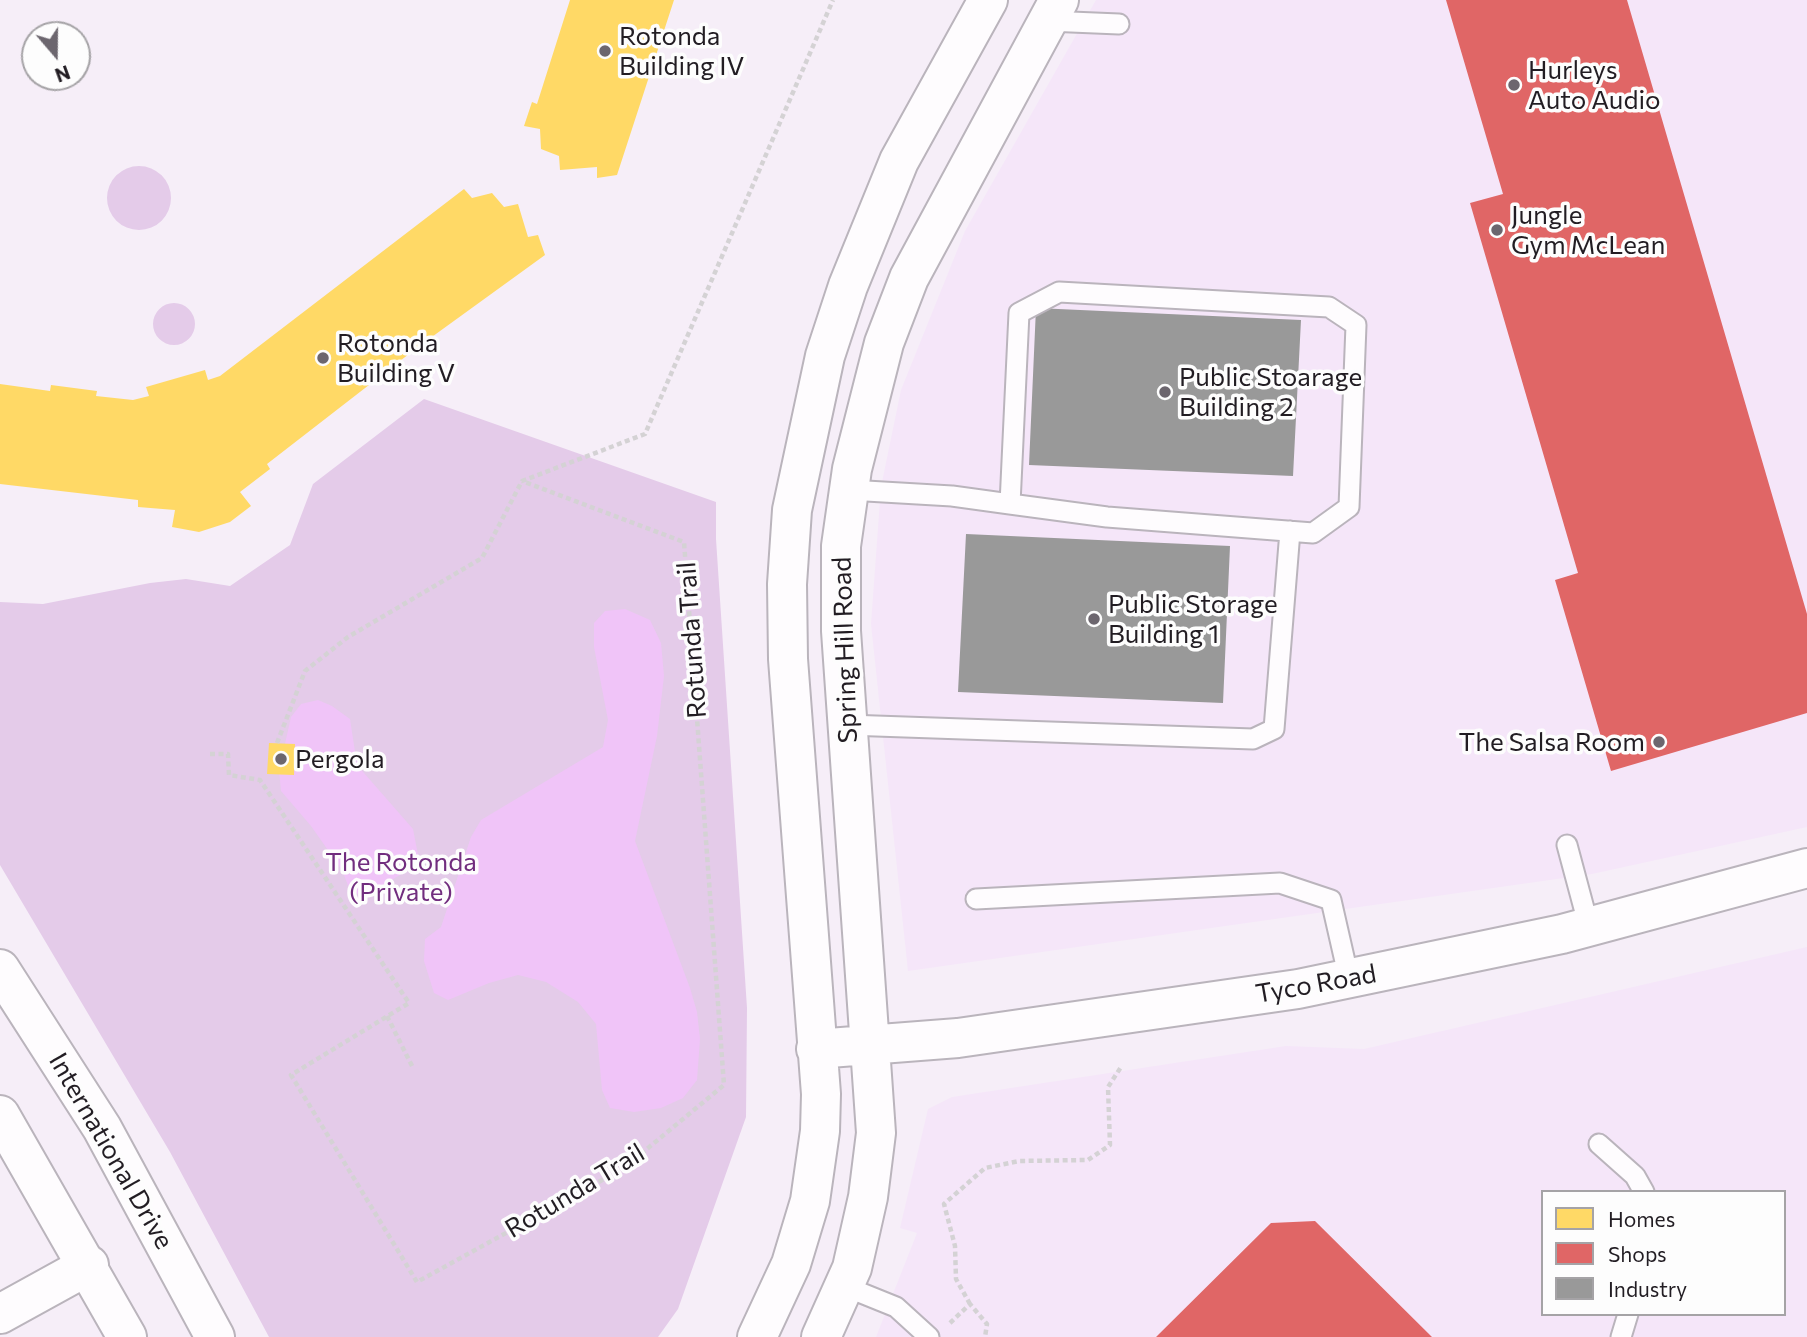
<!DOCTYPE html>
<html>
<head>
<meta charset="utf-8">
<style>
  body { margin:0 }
  #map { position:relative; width:1807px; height:1337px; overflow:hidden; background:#f6eef8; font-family:Commissioner,sans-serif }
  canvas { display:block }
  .legend { position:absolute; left:1541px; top:1190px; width:245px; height:126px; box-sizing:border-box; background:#fdfdfd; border:2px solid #a5a3a6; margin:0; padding:9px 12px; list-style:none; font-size:21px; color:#221d23 }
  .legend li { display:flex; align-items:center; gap:14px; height:35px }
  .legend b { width:35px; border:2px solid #a5a3a6 }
  .north { position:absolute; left:21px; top:21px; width:70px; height:70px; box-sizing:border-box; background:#fdfdfd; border:2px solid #a5a3a6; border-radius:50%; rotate:160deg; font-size:19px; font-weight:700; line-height:28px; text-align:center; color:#221d23 }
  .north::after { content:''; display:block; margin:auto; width:24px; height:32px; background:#6c666e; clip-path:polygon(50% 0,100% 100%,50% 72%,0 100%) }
</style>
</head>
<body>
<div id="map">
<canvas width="1807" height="1337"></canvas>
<ul class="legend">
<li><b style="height:19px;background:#ffd966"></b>Homes</li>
<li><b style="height:19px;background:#e06666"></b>Shops</li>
<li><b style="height:19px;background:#999"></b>Industry</li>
</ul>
<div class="north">N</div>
</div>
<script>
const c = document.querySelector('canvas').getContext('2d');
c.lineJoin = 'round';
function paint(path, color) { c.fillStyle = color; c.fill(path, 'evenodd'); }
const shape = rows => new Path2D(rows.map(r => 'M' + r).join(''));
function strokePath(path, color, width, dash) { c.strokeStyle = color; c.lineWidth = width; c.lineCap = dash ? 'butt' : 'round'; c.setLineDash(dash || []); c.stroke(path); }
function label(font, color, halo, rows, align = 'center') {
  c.font = font + ' Commissioner,sans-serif'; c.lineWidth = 7; c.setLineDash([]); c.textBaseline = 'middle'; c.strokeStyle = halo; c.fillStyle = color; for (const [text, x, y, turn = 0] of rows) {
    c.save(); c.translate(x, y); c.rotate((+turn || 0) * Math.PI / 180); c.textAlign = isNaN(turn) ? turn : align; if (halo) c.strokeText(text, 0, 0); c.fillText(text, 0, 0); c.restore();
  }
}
const built = shape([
  [1096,0,1807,0,1807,827,1592,874,908,971,871,624,881,487,901,390,965,231],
  [1807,947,1807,1337,876,1337,917,1233,900,1228,928,1109,952,1097,1286,1046,1364,1049],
  [1543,1192,1784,1192,1784,1314,1543,1314]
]);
const green = shape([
  '107 198a32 32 0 1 1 64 0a32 32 0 1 1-64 0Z',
  '153 324a21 21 0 1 1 42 0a21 21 0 1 1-42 0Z',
  [424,399,716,502,716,539,747,1008,746,1117,678,1309,658,1337,269,1337,170,1152,0,865,0,602,43,604,150,583,186,579,230,586,290,545,313,484]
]);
const water = shape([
  [625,609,650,620,661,643,664,676,657,736,635,841,690,988,697,1012,700,1039,697,1080,683,1098,661,1108,634,1112,610,1108,602,1090,596,1024,578,1002,546,982,518,975,489,983,448,1000,434,993,424,961,425,939,441,927,471,837,481,820,603,747,608,720,594,647,594,623,605,611],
  [318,700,332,706,350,719,357,765,413,829,418,855,400,875,362,897,349,888,342,870,311,826,281,791,279,770,291,717,301,704]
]);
const homes = shape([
  [570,0,674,0,617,175,597,178,597,167,560,170,559,156,541,149,540,129,524,126,532,102,537,104],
  [464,189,472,198,492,193,504,207,518,204,528,237,538,235,545,255,418,347,267,464,270,469,240,492,251,506,230,522,199,532,172,527,175,510,138,507,138,500,0,484,0,384,50,391,51,385,97,391,96,396,133,400,149,396,146,387,205,370,208,380,220,376],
  [269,743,295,744,294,775,267,774]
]);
const shops = shape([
  [1446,0,1627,0,1807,614,1807,713,1611,771,1555,580,1578,573,1470,203,1503,194],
  [1315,1221,1432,1337,1156,1337,1271,1223]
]);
const industry = shape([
  [1036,308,1301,320,1293,476,1029,465],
  [966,534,1230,546,1223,703,958,692]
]);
const path = shape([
  [277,743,305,671,348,637,482,558,522,481,645,434,833,0],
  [210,754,228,754,229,775,260,780,409,1003,291,1075,417,1282,624,1168,724,1085,684,542,522,481],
  [387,1016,413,1068],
  [970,1304,956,1279,955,1246,944,1204,985,1168,1019,1161,1088,1160,1110,1145,1108,1087,1121,1067],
  [950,1323,970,1304,987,1324,985,1337]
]);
const lane = shape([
  [1047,21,1119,24],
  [849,490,952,496,1010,504,1107,517,1313,533,1349,507,1356,325,1329,307,1059,292,1019,313,1010,504],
  [847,725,1253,739,1274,729,1290,531],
  [1567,845,1589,927],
  [976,899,1280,883,1331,900,1349,979],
  [1599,1144,1635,1176,1644,1192],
  [844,1286,896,1307,929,1337],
  [1621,1337,1628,1314]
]);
const street = shape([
  [0,1314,89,1265]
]);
const secondary = shape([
  [0,969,102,1128,215,1337],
  [816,1049,958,1038,1298,989,1562,934,1807,868],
  [0,1115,127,1337],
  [757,1337,791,1264,810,1201,820,1131,821,1094,788,659,787,584,792,510,825,356,848,286,899,161,988,0],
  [821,1337,852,1268,868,1197,876,1133,841,631,841,546,852,469,884,343,909,278,1059,0]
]);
const markers = [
  [605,51,7,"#6c666e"],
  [1514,85,7,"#6c666e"],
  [1497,230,7,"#6c666e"],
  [323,358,7,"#6c666e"],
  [1165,392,7,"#6c666e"],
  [1094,619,7,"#6c666e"],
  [1659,742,7,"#6c666e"],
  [281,759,7,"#6c666e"]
];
const poiNames = [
  ["Rotonda",619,36],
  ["Building IV",619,66],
  ["Hurleys",1528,70],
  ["Auto Audio",1528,100],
  ["Jungle",1511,215],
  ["Gym McLean",1511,245],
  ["Rotonda",337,343],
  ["Building V",337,373],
  ["Public Stoarage",1179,377],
  ["Building 2",1179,407],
  ["Public Storage",1108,604],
  ["Building 1",1108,634],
  ["The Salsa Room",1645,742,"right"],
  ["Pergola",295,759]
];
const streetNames = [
  ["Rotunda Trail",692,640,-94],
  ["Spring Hill Road",845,650,-92],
  ["Tyco Road",1316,984,-10],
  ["International Drive",111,1151,60],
  ["Rotunda Trail",575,1191,-31]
];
const parkNames = [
  ["The Rotonda",401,862],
  ["(Private)",401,892]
];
paint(built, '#f5e6f9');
paint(green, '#e4cbe9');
paint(water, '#f0c4f8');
paint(homes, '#ffd966');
paint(shops, '#e06666');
paint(industry, '#999');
strokePath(lane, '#bab4bc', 23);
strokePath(street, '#bab4bc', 42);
strokePath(secondary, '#bab4bc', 42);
strokePath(path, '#d4d2d4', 4.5, [5, 3.5]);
strokePath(lane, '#fefcfe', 19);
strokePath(street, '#fefcfe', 38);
strokePath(secondary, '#fefcfe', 38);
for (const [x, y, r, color] of markers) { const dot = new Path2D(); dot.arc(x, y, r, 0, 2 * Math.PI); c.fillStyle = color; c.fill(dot); strokePath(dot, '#fdfdfd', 2.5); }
label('26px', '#221d23', '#fdfdfd', poiNames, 'left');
label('26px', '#221d23', '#fdfdfd', streetNames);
label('26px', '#712d7e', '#fdfdfd', parkNames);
</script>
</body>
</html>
